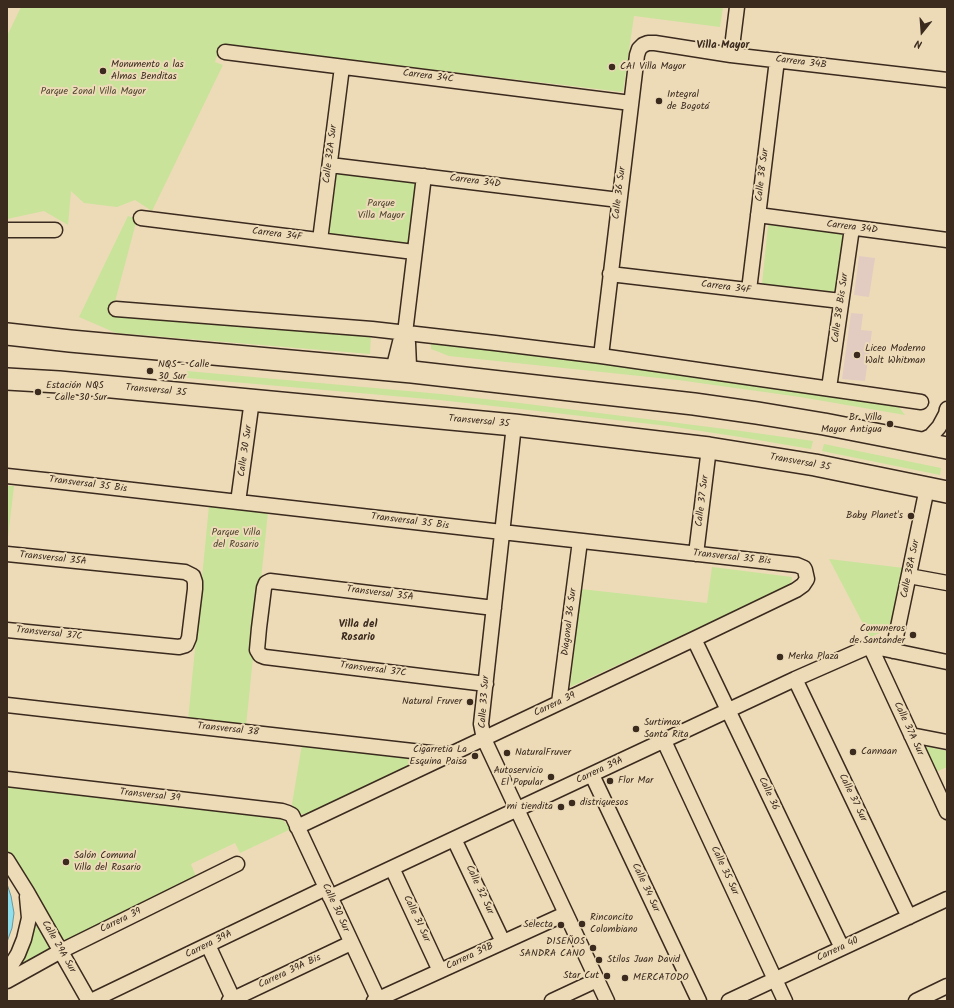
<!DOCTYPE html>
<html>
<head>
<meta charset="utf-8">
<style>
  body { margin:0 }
  #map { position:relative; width:954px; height:1008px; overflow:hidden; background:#eddbb8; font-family:Kalam,sans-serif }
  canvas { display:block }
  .frame { position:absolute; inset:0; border:8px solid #3b2a1e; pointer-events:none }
  .north { position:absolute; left:902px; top:12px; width:40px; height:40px; -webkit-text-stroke:3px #eddbb8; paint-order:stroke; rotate:197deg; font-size:11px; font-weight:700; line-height:16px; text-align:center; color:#3b2a1e }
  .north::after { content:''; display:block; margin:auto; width:14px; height:18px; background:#3b2a1e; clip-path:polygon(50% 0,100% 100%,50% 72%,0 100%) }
</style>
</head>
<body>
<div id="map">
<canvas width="954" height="1008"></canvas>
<div class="frame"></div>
<div class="north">N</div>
</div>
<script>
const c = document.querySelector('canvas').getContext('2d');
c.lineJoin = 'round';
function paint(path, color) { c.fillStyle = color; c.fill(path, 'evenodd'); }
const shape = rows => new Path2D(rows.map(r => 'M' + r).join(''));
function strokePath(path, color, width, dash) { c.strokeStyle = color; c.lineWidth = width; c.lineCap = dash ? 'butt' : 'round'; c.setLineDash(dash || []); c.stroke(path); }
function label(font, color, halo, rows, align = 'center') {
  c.font = font + ' Kalam,sans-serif'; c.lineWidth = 4; c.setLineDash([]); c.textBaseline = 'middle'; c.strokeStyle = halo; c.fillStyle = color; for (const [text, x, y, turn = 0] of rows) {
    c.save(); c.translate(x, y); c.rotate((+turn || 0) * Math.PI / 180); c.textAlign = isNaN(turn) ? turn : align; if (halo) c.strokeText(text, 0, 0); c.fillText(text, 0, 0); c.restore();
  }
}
const built = shape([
  [859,256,875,258,869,297,854,295],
  [851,313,863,314,861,330,872,331,865,381,842,379]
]);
const green = shape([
  [21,7,723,7,720,27,634,16,623,92,221,45,215,62,223,65,152,211,135,200,117,207,84,203,71,191,68,225,44,211,7,219,7,36],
  [337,173,416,183,409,245,329,234],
  [128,216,137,219,112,313,371,335,370,354,116,333,79,317],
  [768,225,844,233,837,292,762,284],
  [431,341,532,352,895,402,905,415,800,397,678,380,449,356,431,349],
  [187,371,441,394,520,403,741,431,813,441,811,449,740,437,668,426,520,409,439,400,187,378],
  [824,444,941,468,940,475,822,451],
  [7,486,14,486,7,546],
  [209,506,268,512,246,726,188,720],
  [829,559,904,568,892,628,870,637],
  [712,567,792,577,791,585,570,687,581,589,707,603],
  [302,744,420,758,422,759,422,761,309,815,301,814,295,810,292,804],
  [924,746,947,751,947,767,936,772],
  [7,784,271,816,281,818,291,829,240,853,235,843,191,864,197,879,62,943,7,850],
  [35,923,50,948,17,968,27,950,32,937]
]);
const water = shape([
  [7,884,11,896,14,913,12,928,7,942,7,884]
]);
const minor = shape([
  [225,52,631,103],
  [731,55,737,7],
  [330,165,619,200],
  [758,215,947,240],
  [141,218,414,252],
  [7,230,55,230],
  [320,240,342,67],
  [610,274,841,301],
  [749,290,777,60],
  [116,309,372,329,495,343,601,356,921,402],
  [405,333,408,343,409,366,412,372],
  [601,356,637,55,639,49,643,45,648,43,655,43,731,55,947,80],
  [389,370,393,366,395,362,400,342,405,333,424,176],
  [829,388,852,228],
  [514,425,481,724,484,739,607,1001],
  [918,442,931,436,939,427,946,414,947,409],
  [7,476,54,481,502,532,797,565,804,568,805,570,807,579,803,585,796,590,694,639,297,827],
  [238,502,252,400],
  [7,554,185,572,193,576,195,582,195,589,189,638,186,645,179,647,7,630],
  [696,554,709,448],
  [909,576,947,583],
  [694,639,842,948],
  [870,646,947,812],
  [870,646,947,662],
  [893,651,927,488],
  [795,679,909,917],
  [486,684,265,657,260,655,257,650,259,628,264,588,266,583,270,581,494,608],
  [559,703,580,541],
  [7,705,448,755],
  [911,735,947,742],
  [664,741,785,1001],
  [592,775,699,1001],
  [7,779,282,811,288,813,292,815,379,1001],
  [454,839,503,942],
  [7,860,27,892,89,1001],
  [392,868,440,971],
  [330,897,795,679,870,646],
  [208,945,234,1001],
  [7,972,18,954,24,939,29,918,27,897],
  [7,981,61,951,237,864],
  [91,1001,326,888],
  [229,1001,351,943],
  [374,1001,565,914],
  [552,1001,597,980],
  [729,1001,947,899],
  [916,1001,947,986]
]);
const highway = shape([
  [7,334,70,341,412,372,694,404,757,413,824,424,947,448],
  [7,379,59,382,514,425,709,448,815,465,947,492]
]);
const markers = [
  [612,67,4,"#3b2a1e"],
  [103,71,4,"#3b2a1e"],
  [659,101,4,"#3b2a1e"],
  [857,355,4,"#3b2a1e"],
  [150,371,4,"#3b2a1e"],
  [38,392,4,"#3b2a1e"],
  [890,424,4,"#3b2a1e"],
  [911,516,4,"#3b2a1e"],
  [913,635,4,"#3b2a1e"],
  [780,657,4,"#3b2a1e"],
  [470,702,4,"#3b2a1e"],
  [636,729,4,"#3b2a1e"],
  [853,752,4,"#3b2a1e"],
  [507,753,4,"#3b2a1e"],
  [475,756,4,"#3b2a1e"],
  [551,777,4,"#3b2a1e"],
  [610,781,4,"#3b2a1e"],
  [572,803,4,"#3b2a1e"],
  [561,807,4,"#3b2a1e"],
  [66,862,4,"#3b2a1e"],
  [582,924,4,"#3b2a1e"],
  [561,925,4,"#3b2a1e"],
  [593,948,4,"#3b2a1e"],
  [599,960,4,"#3b2a1e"],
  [607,976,4,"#3b2a1e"],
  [625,978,4,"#3b2a1e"]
];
const streetNames = [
  ["Carrera 34B",801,63,7],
  ["Carrera 34C",428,77,7],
  ["Calle 32A Sur",331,154,-83],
  ["Calle 38 Sur",763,175,-83],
  ["Carrera 34D",475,182,7],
  ["Calle 36 Sur",620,193,-83],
  ["Carrera 34D",852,228,7],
  ["Carrera 34F",277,235,7],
  ["Carrera 34F",726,288,7],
  ["Calle 38 Bis Sur",841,308,-82],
  ["Transversal 35",156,391,5],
  ["Transversal 35",479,422,5],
  ["Calle 30 Sur",246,451,-82],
  ["Transversal 35",800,463,10],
  ["Transversal 35 Bis",88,485,7],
  ["Calle 37 Sur",703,501,-83],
  ["Transversal 35 Bis",410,522,7],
  ["Transversal 35 Bis",732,558,6],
  ["Transversal 35A",53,559,6],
  ["Calle 38A Sur",911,569,-78],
  ["Transversal 35A",380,594,7],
  ["Diagonal 36 Sur",570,622,-83],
  ["Transversal 37C",49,634,6],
  ["Transversal 37C",373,670,7],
  ["Calle 33 Sur",485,702,-86],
  ["Carrera 39",555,705,-25],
  ["Calle 37A Sur",908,729,65],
  ["Transversal 38",228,730,6],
  ["Carrera 39A",600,771,-25],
  ["Calle 36",768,794,65],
  ["Transversal 39",150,796,6],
  ["Calle 37 Sur",852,798,64],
  ["Calle 35 Sur",724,871,65],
  ["Calle 34 Sur",645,888,65],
  ["Calle 32 Sur",479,890,65],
  ["Calle 30 Sur",335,908,65],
  ["Calle 31 Sur",416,919,65],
  ["Carrera 39",121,921,-26],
  ["Carrera 39A",209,945,-26],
  ["Calle 29A Sur",58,947,60],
  ["Carrera 40",838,950,-25],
  ["Carrera 39B",470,957,-25],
  ["Carrera 39A Bis",290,972,-25]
];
const poiNames = [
  ["Monumento a las",111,65],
  ["Almas Benditas",111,77],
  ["CAI Villa Mayor",620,67],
  ["Integral",667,95],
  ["de Bogotá",667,107],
  ["Liceo Moderno",865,349],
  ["Walt Whitman",865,361],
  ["NQS - Calle",158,365],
  ["30 Sur",158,377],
  ["Estación NQS",46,386],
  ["- Calle 30 Sur",46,398],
  ["Br. Villa",882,418,"right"],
  ["Mayor Antigua",882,430,"right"],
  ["Baby Planet's",903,516,"right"],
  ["Comuneros",905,629,"right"],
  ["de Santander",905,641,"right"],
  ["Merka Plaza",788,657],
  ["Natural Fruver",462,702,"right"],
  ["Surtimax",644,723],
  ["Santa Rita",644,735],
  ["Cigarretia La",467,750,"right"],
  ["Esquina Paisa",467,762,"right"],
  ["Cannaan",861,752],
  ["NaturalFruver",515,753],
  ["Autoservicio",543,771,"right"],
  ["El Popular",543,783,"right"],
  ["Flor Mar",618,781],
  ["distriquesos",580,803],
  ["mi tiendita",553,807,"right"],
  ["Salón Comunal",74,856],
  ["Villa del Rosario",74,868],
  ["Rinconcito",590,918],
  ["Colombiano",590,930],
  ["Selecta",553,925,"right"],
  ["DISEÑOS",585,942,"right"],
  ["SANDRA CANO",585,954,"right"],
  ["Stilos Juan David",607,960],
  ["Star Cut",599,976,"right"],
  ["MERCATODO",633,978]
];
const parkNames = [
  ["Parque Zonal Villa Mayor",93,92],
  ["Parque",381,204],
  ["Villa Mayor",381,216],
  ["Parque Villa",236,533],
  ["del Rosario",236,545]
];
const neighbourhoodNames = [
  ["Villa Mayor",723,46],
  ["Villa del",358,625],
  ["Rosario",358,638]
];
paint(built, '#e2ccc1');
paint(green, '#c9e39a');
paint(water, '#8fdfec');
strokePath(water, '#6d979a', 1);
strokePath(minor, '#3b2a1e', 17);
strokePath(highway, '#3b2a1e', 24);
strokePath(minor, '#eddbb8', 14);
strokePath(highway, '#eddbb8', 21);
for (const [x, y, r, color] of markers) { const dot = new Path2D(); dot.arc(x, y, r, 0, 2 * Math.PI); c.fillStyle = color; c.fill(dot); strokePath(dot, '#eddbb8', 1.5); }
label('10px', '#3b2a1e', '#eddbb8', streetNames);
label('10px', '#3b2a1e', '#eddbb8', poiNames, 'left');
label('10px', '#504631', '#eddbb8', parkNames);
label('bold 11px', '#3b2a1e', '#eddbb8', neighbourhoodNames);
</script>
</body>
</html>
